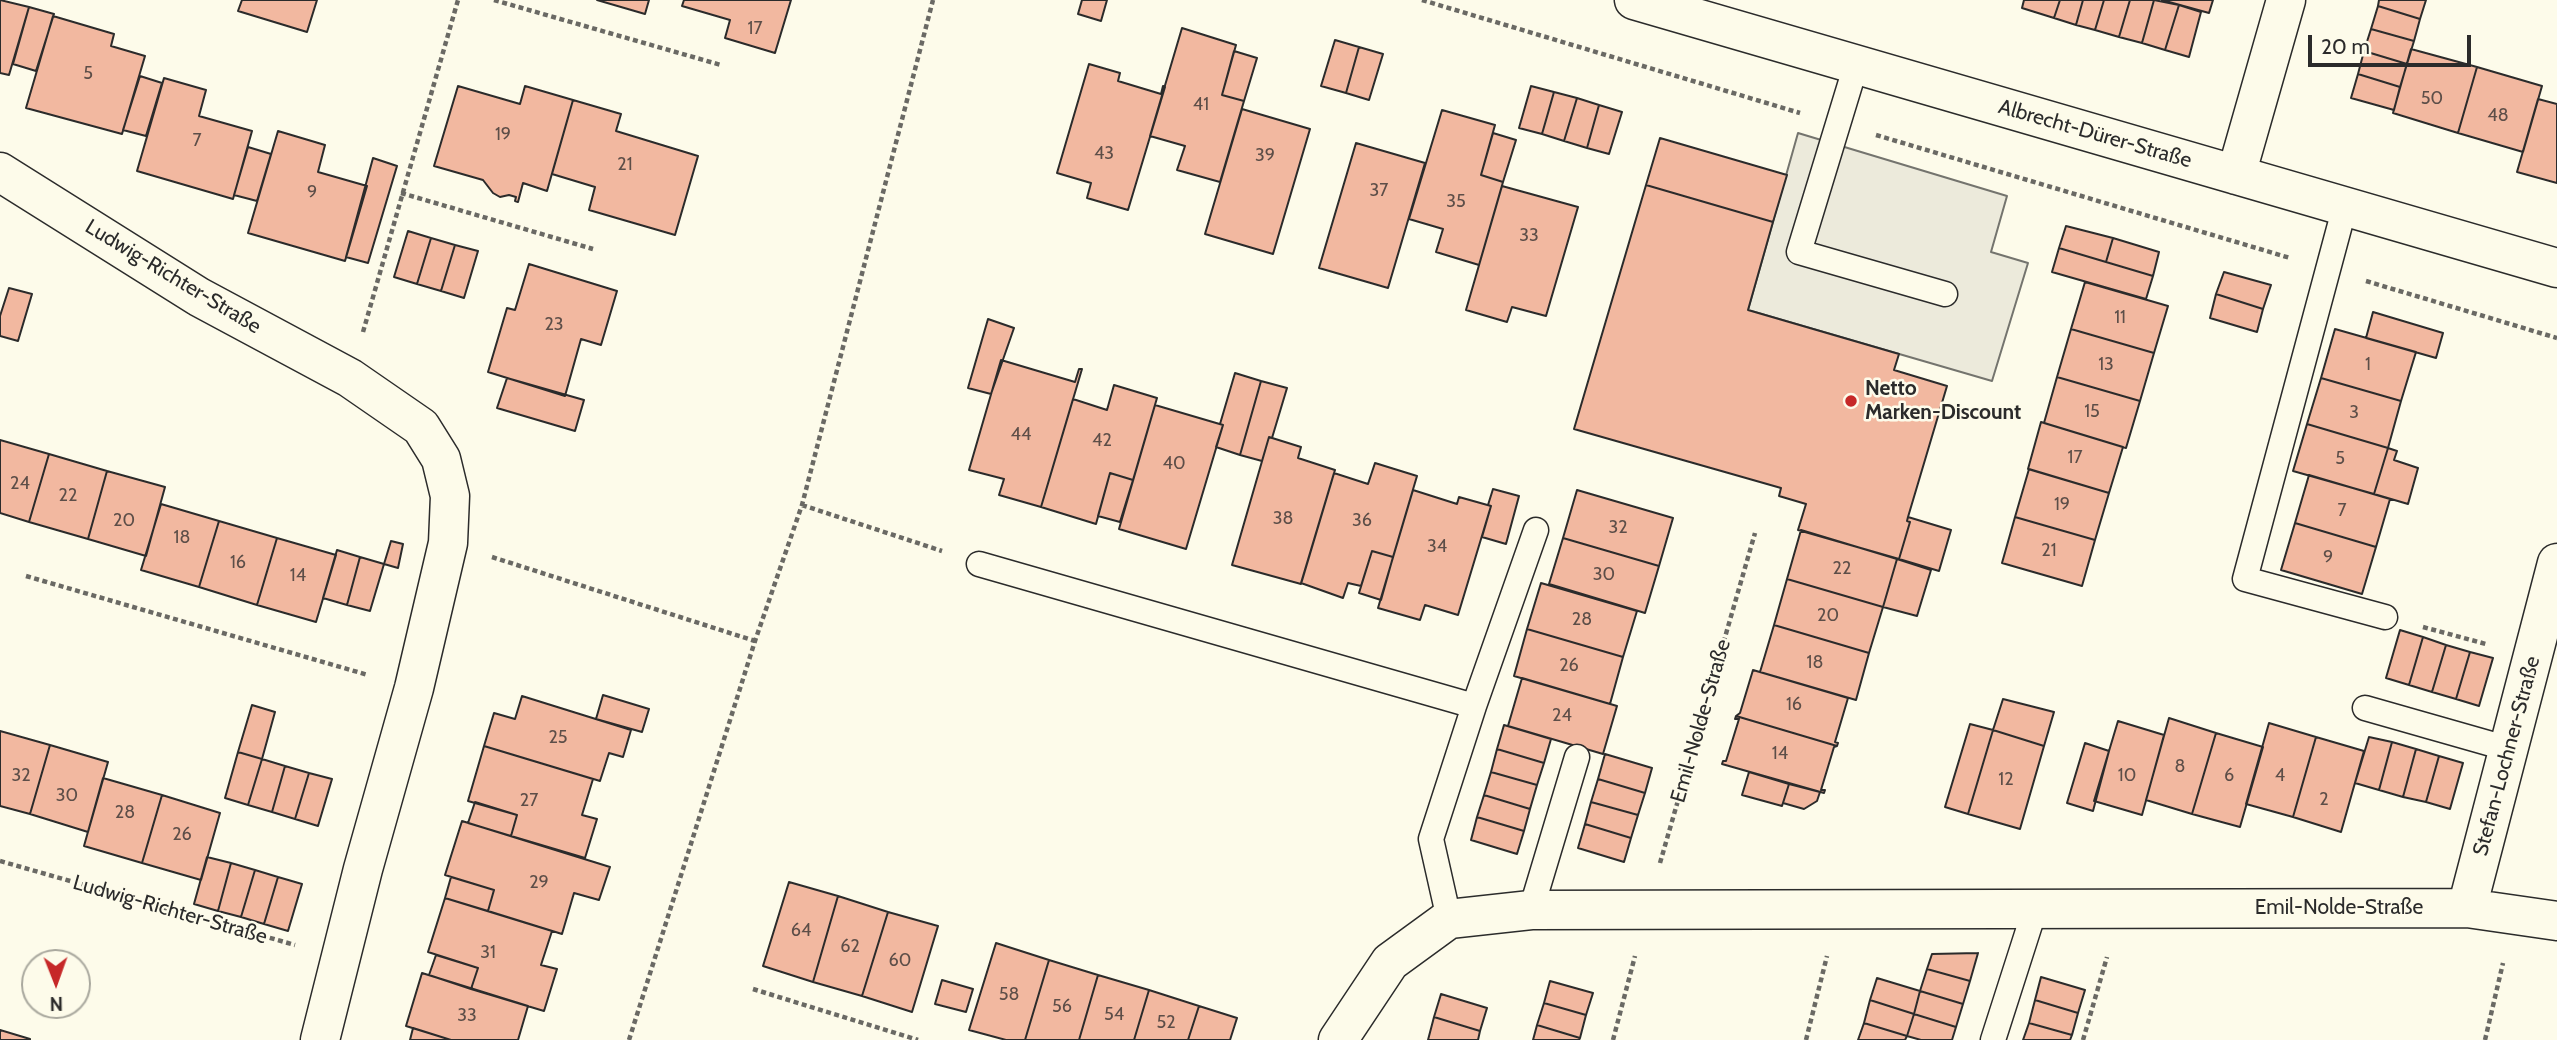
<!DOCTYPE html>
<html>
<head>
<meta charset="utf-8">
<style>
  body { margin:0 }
  #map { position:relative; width:2557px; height:1040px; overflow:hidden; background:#fdfbea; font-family:Cabin,sans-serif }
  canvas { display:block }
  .north { position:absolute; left:21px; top:949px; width:70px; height:70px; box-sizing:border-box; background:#fdfbea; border:2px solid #a9a89e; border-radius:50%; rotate:179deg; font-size:19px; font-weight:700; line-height:28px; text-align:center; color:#2b2b2b }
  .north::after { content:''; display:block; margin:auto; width:24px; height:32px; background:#c62828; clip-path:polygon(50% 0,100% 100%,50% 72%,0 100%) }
  .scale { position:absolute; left:2308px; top:35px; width:163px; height:32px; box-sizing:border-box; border:4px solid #2b2b2b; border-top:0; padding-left:9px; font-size:21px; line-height:24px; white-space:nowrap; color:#2b2b2b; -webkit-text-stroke:5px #fdfbea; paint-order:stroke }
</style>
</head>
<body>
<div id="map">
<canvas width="2557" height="1040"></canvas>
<div class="north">N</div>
<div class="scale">20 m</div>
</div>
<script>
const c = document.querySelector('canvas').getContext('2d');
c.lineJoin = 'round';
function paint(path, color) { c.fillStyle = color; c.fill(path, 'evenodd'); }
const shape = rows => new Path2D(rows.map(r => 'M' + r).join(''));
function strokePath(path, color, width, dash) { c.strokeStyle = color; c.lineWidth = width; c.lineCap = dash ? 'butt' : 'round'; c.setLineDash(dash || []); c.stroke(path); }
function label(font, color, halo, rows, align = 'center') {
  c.font = font + ' Cabin,sans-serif'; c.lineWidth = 5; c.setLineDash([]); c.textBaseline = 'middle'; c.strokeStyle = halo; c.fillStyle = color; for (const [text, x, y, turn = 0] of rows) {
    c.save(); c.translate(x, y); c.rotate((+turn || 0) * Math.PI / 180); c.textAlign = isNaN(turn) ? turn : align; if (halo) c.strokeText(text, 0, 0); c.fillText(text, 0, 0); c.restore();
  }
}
const parking = shape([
  [1798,133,2007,196,1991,252,2028,263,1992,381,1748,310,1798,133]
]);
const building = shape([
  [0,0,29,7,9,75,0,73,0,0],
  [242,0,317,0,307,32,238,11,242,0],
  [597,0,649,0,645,14,597,0],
  [684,0,791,0,775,53,725,38,730,20,682,6,684,0],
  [1082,0,1107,0,1101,21,1078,14,1082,0],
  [2024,0,2060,0,2054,18,2022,8,2024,0],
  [2060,0,2083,0,2076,25,2054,18,2060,0],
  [2083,0,2104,0,2095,30,2076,25,2083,0],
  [2104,0,2130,0,2119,37,2095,30,2104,0],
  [2130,0,2154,0,2142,43,2119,37,2130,0],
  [2154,0,2179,5,2165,50,2142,43,2154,0],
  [2162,0,2213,0,2209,13,2162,0],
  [2379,0,2426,0,2420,19,2378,6,2379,0],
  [2179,5,2201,12,2189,57,2165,50,2179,5],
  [2378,6,2420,19,2414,41,2371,29,2378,6],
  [29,7,54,14,36,71,13,64,29,7],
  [53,16,114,34,111,46,145,56,122,134,26,108,53,16],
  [1182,28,1236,45,1222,95,1244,101,1220,182,1177,170,1185,146,1150,136,1182,28],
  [2371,29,2414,41,2407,64,2364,51,2371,29],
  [1335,40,1359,47,1346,93,1321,86,1335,40],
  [1359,47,1383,54,1369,100,1346,93,1359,47],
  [2411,49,2477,67,2458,133,2393,113,2411,49],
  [1234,51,1257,58,1244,101,1222,95,1234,51],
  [2364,51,2407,64,2400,87,2358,74,2364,51],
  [1089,64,1120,73,1118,81,1161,94,1163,86,1165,87,1128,210,1087,198,1091,183,1057,173,1089,64],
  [2477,67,2542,86,2523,152,2458,133,2477,67],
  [2358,74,2400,87,2394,110,2351,98,2358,74],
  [140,76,162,83,146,136,123,130,140,76],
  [164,78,206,90,199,116,252,131,233,199,137,171,164,78],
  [458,86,520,104,525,86,573,100,547,191,523,183,518,202,515,201,516,197,509,195,500,197,493,193,483,180,434,166,458,86],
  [1531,86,1554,92,1542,134,1519,128,1531,86],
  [1554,92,1577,98,1564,141,1542,134,1554,92],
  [1577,98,1599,105,1587,148,1564,141,1577,98],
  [2538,99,2557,104,2557,183,2517,172,2538,99],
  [573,100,621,114,616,131,698,156,675,235,589,210,595,187,552,174,573,100],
  [1599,105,1622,112,1609,154,1587,148,1599,105],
  [1242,109,1310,129,1273,254,1205,234,1242,109],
  [1442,110,1495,125,1481,175,1503,182,1479,265,1436,252,1443,229,1409,219,1442,110],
  [278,131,325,145,318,172,367,186,345,261,248,233,278,131],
  [1493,133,1516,140,1503,182,1481,175,1493,133],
  [1660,138,1787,175,1773,222,1646,185,1660,138],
  [1356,143,1425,163,1388,288,1319,268,1356,143],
  [248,147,271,154,257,201,234,195,248,147],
  [373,158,397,166,368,263,346,257,373,158],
  [1646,185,1773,222,1748,310,1899,354,1894,370,1947,386,1908,517,1907,521,1910,522,1899,559,1798,530,1806,504,1779,496,1781,488,1574,429,1646,185],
  [1502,186,1578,207,1546,316,1512,307,1507,322,1466,310,1502,186],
  [2066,226,2113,238,2106,262,2059,248,2066,226],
  [408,231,431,238,417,284,394,277,408,231],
  [431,238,455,245,441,291,417,284,431,238],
  [2113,238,2159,252,2153,276,2106,262,2113,238],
  [455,245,478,251,464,298,441,291,455,245],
  [2059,248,2153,276,2146,299,2052,272,2059,248],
  [529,264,617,291,601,345,581,339,565,396,488,372,507,308,515,310,529,264],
  [2224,272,2271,285,2263,309,2216,294,2224,272],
  [2085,282,2168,306,2154,353,2071,329,2085,282],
  [9,288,32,294,18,341,0,336,0,316,9,288],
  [2216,294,2263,309,2257,332,2210,318,2216,294],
  [2373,312,2443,333,2436,358,2366,338,2373,312],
  [988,319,1014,328,991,394,968,388,988,319],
  [2071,329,2154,353,2140,401,2057,377,2071,329],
  [2335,329,2416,352,2401,401,2321,378,2335,329],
  [1001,360,1075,382,1079,369,1082,369,1041,507,999,495,1004,479,969,470,1001,360],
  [1235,373,1261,381,1240,455,1216,447,1223,425,1220,424,1235,373],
  [2057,377,2140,401,2126,448,2044,423,2057,377],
  [507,378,584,400,575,431,497,408,507,378],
  [2321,378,2401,401,2388,448,2307,424,2321,378],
  [1261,381,1287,388,1272,438,1269,437,1262,461,1240,455,1261,381],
  [1114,385,1157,398,1133,480,1110,473,1096,524,1041,507,1073,399,1107,410,1114,385],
  [1155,405,1223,425,1186,549,1119,529,1155,405],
  [2041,422,2123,447,2109,493,2028,469,2041,422],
  [2307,424,2388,448,2374,494,2293,471,2307,424],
  [1269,437,1301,447,1298,458,1335,470,1301,584,1232,565,1269,437],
  [0,440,49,454,29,522,0,513,0,440],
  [2388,448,2397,451,2394,460,2418,468,2408,504,2374,494,2388,448],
  [49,454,107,471,88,539,29,522,49,454],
  [1375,463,1417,476,1393,557,1372,551,1361,586,1348,583,1343,598,1301,583,1334,473,1368,484,1375,463],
  [2029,469,2109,493,2095,540,2015,517,2029,469],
  [107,471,165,487,146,556,88,539,107,471],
  [1110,473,1133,480,1120,522,1098,516,1110,473],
  [2309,475,2390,499,2376,547,2295,523,2309,475],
  [1493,489,1519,496,1506,544,1482,537,1491,506,1488,505,1493,489],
  [1413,490,1457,504,1459,497,1491,506,1458,615,1425,605,1420,620,1378,608,1413,490],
  [1577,490,1673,518,1659,566,1563,538,1577,490],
  [161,504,219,521,199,587,141,570,161,504],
  [1908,517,1951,530,1939,571,1899,559,1910,522,1907,521,1908,517],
  [2015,517,2095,540,2082,586,2002,563,2015,517],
  [219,521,277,538,257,605,199,587,219,521],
  [2295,523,2376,547,2362,594,2281,570,2295,523],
  [1801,530,1897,559,1883,607,1787,579,1801,530],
  [277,538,336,555,316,622,257,605,277,538],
  [1563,538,1659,566,1645,613,1549,584,1563,538],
  [391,541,403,544,398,568,384,564,391,541],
  [337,550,360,557,347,605,323,598,337,550],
  [1372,551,1393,557,1381,600,1359,593,1372,551],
  [360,557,384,564,370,611,347,605,360,557],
  [1897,559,1931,570,1917,616,1883,607,1897,559],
  [1787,579,1883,607,1869,653,1774,625,1787,579],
  [1541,583,1637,611,1623,657,1527,629,1541,583],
  [1774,625,1869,653,1856,700,1760,672,1774,625],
  [1527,629,1623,657,1610,704,1514,676,1527,629],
  [2400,630,2423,637,2409,685,2386,678,2400,630],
  [2423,637,2446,645,2432,692,2409,685,2423,637],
  [2446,645,2470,652,2456,699,2432,692,2446,645],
  [2470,652,2493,658,2479,706,2456,699,2470,652],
  [1753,670,1848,698,1835,742,1838,743,1837,746,1736,716,1740,713,1753,670],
  [1522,678,1617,706,1603,754,1508,726,1522,678],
  [603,695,649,709,642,732,596,719,603,695],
  [522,696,631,730,623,757,609,753,600,781,484,746,494,713,515,719,522,696],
  [2003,699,2054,712,2044,746,1993,730,2003,699],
  [252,705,275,712,262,759,238,752,252,705],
  [1736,716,1837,746,1834,747,1821,790,1825,790,1824,793,1722,764,1723,761,1726,761,1739,719,1735,719,1736,716],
  [2169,718,2216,733,2192,814,2146,800,2169,718],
  [2118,721,2164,735,2142,815,2094,801,2118,721],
  [2269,723,2316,737,2293,817,2246,804,2269,723],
  [1970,724,1993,730,1968,814,1945,807,1970,724],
  [1504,725,1551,739,1544,763,1497,749,1504,725],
  [1993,730,2044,746,2020,829,1968,814,1993,730],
  [0,731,50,745,30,814,0,806,0,731],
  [2216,733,2263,747,2240,827,2192,814,2216,733],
  [2316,737,2364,751,2341,832,2293,817,2316,737],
  [2369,737,2392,742,2379,790,2355,783,2369,737],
  [2392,742,2416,749,2403,797,2379,790,2392,742],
  [2085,743,2109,751,2093,811,2067,803,2085,743],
  [50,745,108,762,88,832,30,814,50,745],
  [484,746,593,779,582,815,597,819,585,858,511,836,517,815,468,801,484,746],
  [1497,749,1544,763,1537,785,1491,772,1497,749],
  [2416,749,2439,756,2426,802,2403,797,2416,749],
  [238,752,262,759,248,805,225,798,238,752],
  [1605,754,1652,768,1645,793,1598,779,1605,754],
  [2439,756,2463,763,2450,809,2426,802,2439,756],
  [262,759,285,766,272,812,248,805,262,759],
  [285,766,309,773,295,819,272,812,285,766],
  [1491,772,1537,785,1530,809,1484,795,1491,772],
  [1749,772,1789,784,1782,806,1742,795,1749,772],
  [309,773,332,779,318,826,295,819,309,773],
  [103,778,162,795,142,863,84,846,103,778],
  [1598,779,1645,793,1638,815,1591,802,1598,779],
  [1789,784,1820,792,1817,801,1804,809,1783,803,1789,784],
  [162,795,220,813,201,880,142,863,162,795],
  [1484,795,1530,809,1524,831,1477,817,1484,795],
  [475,802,517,815,511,836,468,823,475,802],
  [1591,802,1638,815,1631,838,1585,824,1591,802],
  [1477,817,1524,831,1517,854,1471,840,1477,817],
  [462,821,610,867,599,900,574,893,562,934,488,911,494,890,445,875,462,821],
  [1585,824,1631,838,1624,862,1578,848,1585,824],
  [207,857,231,863,218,911,194,904,207,857],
  [231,863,255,870,241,917,218,911,231,863],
  [255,870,278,877,264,924,241,917,255,870],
  [278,877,302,884,288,931,264,924,278,877],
  [451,877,494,890,488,911,445,898,451,877],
  [789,882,838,896,813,982,763,966,789,882],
  [838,896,888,912,862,996,813,982,838,896],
  [445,898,552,931,541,965,557,969,544,1011,471,989,478,968,428,952,445,898],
  [888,912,938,926,912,1012,862,996,888,912],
  [996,943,1049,960,1025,1040,1006,1040,969,1030,996,943],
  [1978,953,1970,981,1927,969,1932,954,1978,953],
  [436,955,478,968,471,989,429,975,436,955],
  [1049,960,1098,975,1079,1040,1025,1040,1049,960],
  [1927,969,1970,981,1963,1004,1920,991,1927,969],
  [422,973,528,1006,518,1040,451,1040,406,1026,422,973],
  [1098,975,1149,990,1134,1040,1079,1040,1098,975],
  [2041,977,2085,990,2078,1013,2035,1000,2041,977],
  [1877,978,1920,991,1914,1014,1870,1000,1877,978],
  [942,980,973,989,966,1012,935,1004,942,980],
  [1550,981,1593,993,1586,1015,1544,1003,1550,981],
  [1149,990,1199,1006,1188,1040,1134,1040,1149,990],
  [1920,991,1963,1004,1956,1027,1914,1014,1920,991],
  [1441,994,1487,1008,1480,1031,1434,1017,1441,994],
  [1870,1000,1914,1014,1907,1036,1864,1023,1870,1000],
  [2035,1000,2078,1013,2072,1035,2029,1023,2035,1000],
  [1544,1003,1586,1015,1580,1038,1537,1025,1544,1003],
  [1199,1006,1237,1018,1230,1040,1188,1040,1199,1006],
  [1914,1014,1956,1027,1952,1040,1921,1040,1907,1036,1914,1014],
  [1434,1017,1480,1031,1478,1040,1428,1040,1434,1017],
  [1864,1023,1907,1036,1905,1040,1858,1040,1864,1023],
  [2029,1023,2072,1035,2070,1040,2023,1040,2029,1023],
  [1537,1025,1580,1038,1579,1040,1533,1040,1537,1025],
  [413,1028,451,1040,410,1040,413,1028],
  [0,1030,30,1039,30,1040,0,1040,0,1030]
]);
const path = shape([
  [494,0,721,65],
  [1422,0,1800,113],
  [1876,135,2290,258],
  [401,193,593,249],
  [2366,281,2557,338],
  [363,332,458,0],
  [802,505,942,551],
  [492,557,755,641],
  [26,576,368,675],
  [2423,627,2486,644],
  [0,861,295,945],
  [1660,863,1755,533],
  [753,989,918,1040],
  [629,1040,755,641,802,505,933,0],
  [1613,1040,1635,956],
  [1806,1040,1827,956],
  [2083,1040,2107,957],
  [2485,1040,2503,963]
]);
const service = shape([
  [1856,65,1799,252,1945,294],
  [2345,206,2245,579,2385,617],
  [979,564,1474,706],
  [2365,708,2509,749],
  [1531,910,1577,757],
  [1449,919,1431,839,1474,706,1536,530],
  [1993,1040,2035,909]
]);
const minor = shape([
  [1634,0,2557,268],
  [0,172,199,297,350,378,421,427,441,459,450,496,448,543,414,688,363,869,320,1040],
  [2236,175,2286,0],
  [2467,908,2557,563],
  [1338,1040,1390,962,1449,919,1531,910,2467,908,2557,921]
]);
const markers = [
  [1851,401,7,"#c62828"]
];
const numberNames = [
  ["17",755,29],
  ["5",88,74],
  ["50",2432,99],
  ["41",1201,105],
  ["48",2498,116],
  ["19",503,135],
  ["7",197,141],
  ["43",1104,154],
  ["39",1265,156],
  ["21",625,165],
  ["37",1379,191],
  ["9",312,193],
  ["35",1456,202],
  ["33",1529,236],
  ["11",2120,318],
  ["23",554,325],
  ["13",2106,365],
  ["1",2368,365],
  ["15",2092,412],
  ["3",2354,413],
  ["44",1021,435],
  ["42",1102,441],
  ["17",2075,458],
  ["5",2340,459],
  ["40",1174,464],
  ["24",20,484],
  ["22",68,496],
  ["19",2062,505],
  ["7",2342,511],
  ["38",1283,519],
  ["20",124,521],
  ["36",1362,521],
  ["32",1618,528],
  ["18",182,538],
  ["34",1437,547],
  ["21",2049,551],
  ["9",2328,558],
  ["16",238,563],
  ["22",1842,569],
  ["30",1604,575],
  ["14",298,576],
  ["20",1828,616],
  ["28",1582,620],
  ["18",1815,663],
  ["26",1569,666],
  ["16",1794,705],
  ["24",1562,716],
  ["25",558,738],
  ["14",1780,754],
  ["8",2180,767],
  ["32",21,776],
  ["10",2127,776],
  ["6",2229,776],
  ["4",2280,776],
  ["12",2006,780],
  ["30",67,796],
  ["2",2324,800],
  ["27",529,801],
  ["28",125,813],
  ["26",182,835],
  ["29",539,883],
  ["64",801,931],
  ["62",850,947],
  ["31",488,953],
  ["60",900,961],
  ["58",1009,995],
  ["56",1062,1007],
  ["54",1114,1015],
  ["33",467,1016],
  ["52",1166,1023]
];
const streetNames = [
  ["Albrecht-Dürer-Straße",2095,134,16],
  ["Ludwig-Richter-Straße",173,277,31],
  ["Emil-Nolde-Straße",1701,721,-74],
  ["Stefan-Lochner-Straße",2507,756,-75],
  ["Emil-Nolde-Straße",2339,908],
  ["Ludwig-Richter-Straße",170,910,16]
];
const poiNames = [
  ["Netto",1865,389],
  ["Marken-Discount",1865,413]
];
paint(parking, '#eceadb');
strokePath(parking, '#74746e', 2);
paint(building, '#f2b8a0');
strokePath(building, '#2b2b2b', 2);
strokePath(service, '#2b2b2b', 27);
strokePath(minor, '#2b2b2b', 41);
strokePath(path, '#6a6964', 4.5, [5, 3.5]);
strokePath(service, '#fdfbea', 24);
strokePath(minor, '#fdfbea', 38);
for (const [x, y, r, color] of markers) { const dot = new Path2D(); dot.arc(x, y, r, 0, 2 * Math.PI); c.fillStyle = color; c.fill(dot); strokePath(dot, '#fdfbea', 2.5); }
label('18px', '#5d4e48', null, numberNames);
label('21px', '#2b2b2b', '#fdfbea', streetNames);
label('bold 21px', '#2b2b2b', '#fdfbea', poiNames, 'left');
</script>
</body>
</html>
